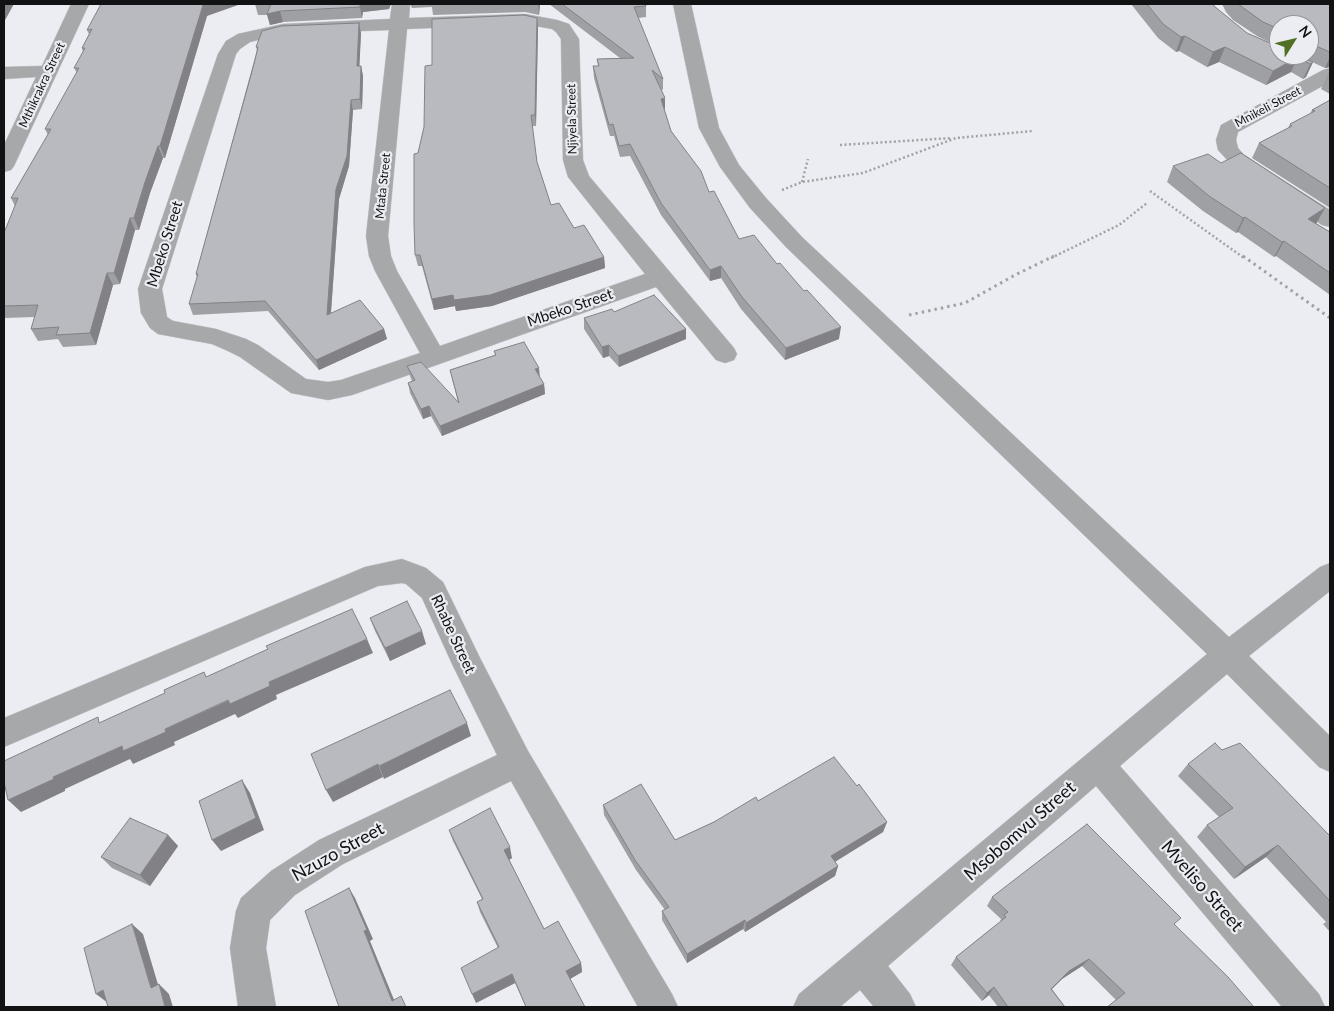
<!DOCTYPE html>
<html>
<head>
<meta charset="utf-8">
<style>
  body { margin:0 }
  #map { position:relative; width:1334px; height:1011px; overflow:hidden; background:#ecedf2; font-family:Lato,sans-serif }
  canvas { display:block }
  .frame { position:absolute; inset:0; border:5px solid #111214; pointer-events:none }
  .north { position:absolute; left:1269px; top:15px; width:50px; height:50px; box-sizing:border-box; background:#ecedf2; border:1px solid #949599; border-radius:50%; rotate:54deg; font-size:14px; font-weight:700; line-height:20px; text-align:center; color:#111214 }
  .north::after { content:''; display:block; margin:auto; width:18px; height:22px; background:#517026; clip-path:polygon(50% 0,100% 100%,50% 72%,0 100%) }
</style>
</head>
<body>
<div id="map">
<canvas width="1334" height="1011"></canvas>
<div class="frame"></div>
<div class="north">N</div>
</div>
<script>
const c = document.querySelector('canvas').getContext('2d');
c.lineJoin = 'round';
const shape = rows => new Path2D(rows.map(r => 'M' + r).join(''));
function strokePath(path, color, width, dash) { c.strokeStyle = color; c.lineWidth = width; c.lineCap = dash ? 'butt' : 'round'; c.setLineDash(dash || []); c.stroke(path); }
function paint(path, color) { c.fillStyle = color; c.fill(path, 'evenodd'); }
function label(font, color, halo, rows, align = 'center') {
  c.font = font + ' Lato,sans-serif'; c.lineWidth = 4.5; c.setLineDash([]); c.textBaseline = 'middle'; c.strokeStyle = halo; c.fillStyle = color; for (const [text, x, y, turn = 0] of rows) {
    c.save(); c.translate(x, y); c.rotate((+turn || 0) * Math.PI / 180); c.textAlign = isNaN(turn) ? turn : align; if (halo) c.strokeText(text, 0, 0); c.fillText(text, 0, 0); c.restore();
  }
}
const pathFar1 = shape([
  [840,145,952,138],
  [802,182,808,159],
  [782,190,802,182,863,173,956,138,1033,131],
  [1150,191,1244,258],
  [1051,258,1119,225,1147,203]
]);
const path = shape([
  [1243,256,1330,318],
  [909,315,965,303,1015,275,1054,256]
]);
const minor = shape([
  [71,4,89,4,14,166,11,170,4,172,4,145,36,77,4,79,4,67,42,66,71,4],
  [392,4,410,4,409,18,525,14,557,20,569,24,579,39,583,160,589,176,734,348,737,354,734,360,725,363,716,360,656,287,352,395,328,400,291,393,240,357,228,351,212,344,158,334,150,328,141,313,138,289,218,54,226,41,238,34,283,24,390,19,392,4],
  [525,24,552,29,556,32,561,39,563,160,568,177,645,274,440,346,397,271,391,256,388,236,407,29,525,24],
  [389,30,366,236,369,256,375,271,420,353,341,380,328,382,306,379,258,345,246,339,216,329,173,321,167,317,162,289,236,54,240,49,250,42,283,34,389,30],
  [673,4,691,4,719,128,739,165,766,198,802,237,1229,637,1320,567,1330,563,1330,591,1249,656,1330,736,1330,772,1319,767,1227,674,1120,766,1319,994,1325,1007,1282,1007,1096,786,888,966,910,994,916,1007,874,1007,860,990,840,1007,793,1007,799,994,1207,654,786,247,750,208,720,167,699,128,673,4],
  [1330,68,1330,82,1238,132,1236,140,1238,148,1244,155,1330,210,1330,227,1322,225,1230,163,1218,150,1216,140,1221,125,1323,70,1330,68],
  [402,559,426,568,443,582,480,658,528,751,672,994,678,1007,638,1007,511,781,343,864,295,895,270,920,266,948,276,1007,238,1007,230,948,236,911,241,898,271,871,319,840,497,755,453,666,422,598,406,584,402,583,378,586,4,747,4,718,365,567,402,559]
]);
const wall = shape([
  [255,4,391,4,389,9,363,12,362,18,283,22,270,25,267,15,258,15],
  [410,4,540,4,539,15,525,12,433,15,432,7,412,8],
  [549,4,646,4,646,17,638,18,663,79,663,90,661,89,665,109,664,109,671,131,709,192,739,239,839,339,785,360,741,309,721,278,710,281,661,215,630,156,620,157,614,136,610,136,594,78,593,66,598,66,597,59,620,58],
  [1131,4,1213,4,1214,6,1247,33,1313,62,1306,77,1303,79,1291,72,1266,85,1219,62,1207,67,1179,51,1176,52,1158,38],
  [1222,4,1330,4,1330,67,1325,68,1297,55,1309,55,1309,25,1279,25,1279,47,1257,36,1233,20,1226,12],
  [207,16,165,158,163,158,150,193,139,230,135,230,120,284,113,285,96,345,63,347,58,339,38,341,31,329,35,317,4,318,4,233,15,206,11,198,48,135,45,129,77,73,74,68,83,52,82,48,89,34,87,30],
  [537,18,538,28,536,126,532,126,537,162,551,205,574,228,604,257,605,268,492,306,456,311,455,306,434,310,422,266,418,266,415,255,418,153,424,127,432,65],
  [361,33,359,66,361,66,363,76,362,109,353,110,349,166,339,199,331,313,384,329,387,339,319,370,268,311,193,315,189,304,197,278,196,274,257,50,256,47],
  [1330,73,1330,94,1321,89,1328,74],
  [1330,100,1330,208,1252,158,1259,143,1288,128,1290,124,1310,114,1312,110],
  [1221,163,1330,232,1330,295,1276,256,1274,257,1238,232,1236,233,1203,211,1167,182,1173,166],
  [614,312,686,329,686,339,619,367,609,356,603,358,584,329,584,318],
  [494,351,540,378,544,384,545,394,442,436,431,416,423,419,410,393,408,383,412,381,410,376,407,366,458,402,450,370,495,355],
  [370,618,426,644,390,661,375,631],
  [1222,750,1330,836,1330,932,1323,924,1326,922,1266,857,1234,879,1197,837,1207,825,1219,817,1178,776,1188,764],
  [758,801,887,822,883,832,835,862,838,866,835,876,745,932,743,929,687,963,662,920,662,911,665,910,636,870,604,815,603,805,675,840],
  [449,830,512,858,509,860,544,929,581,963,582,972,570,979,585,1007,526,1007,515,983,476,1003,498,948,480,912,477,902,482,899,453,841],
  [168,835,178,846,150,886,112,868,101,857],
  [992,897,1174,925,1228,977,1116,1000,1082,966,1062,979,1052,989,1065,1007,998,1007,989,995,982,1001,951,965,956,957,1000,922,1001,919,987,906]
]);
const shadedWall = shape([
  [4,4,14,4,4,22],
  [207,4,241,4,207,16,165,158,160,146,203,5],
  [360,4,391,4,389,9,363,12,362,18,360,7],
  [538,4,540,4,539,15],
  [280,11,283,22,270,25,267,14],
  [537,18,538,28,536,126,535,115],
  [359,23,361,33,359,76,357,66],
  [1185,36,1179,51,1176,52,1181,37],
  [1225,47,1219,62,1207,67,1213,52],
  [1298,57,1291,72,1266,85,1273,71],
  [1330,57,1330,67,1325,68],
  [1313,62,1306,77,1303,79,1310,64],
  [361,66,363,76,362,109,360,99],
  [665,98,665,109,661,110,661,99],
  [351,100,353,110,349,166,339,199,330,325,327,315,336,189],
  [158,146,163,158,150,193,139,230,134,218,145,182],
  [1325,208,1316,224,1308,219],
  [1245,217,1238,232,1236,233,1243,218],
  [130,218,135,230,120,284,114,273],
  [1284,241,1276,256,1274,257,1282,242],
  [604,257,605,268,492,306,456,311,455,306,434,310,432,299],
  [721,266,721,278,710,281,710,270],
  [107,273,113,285,96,345,90,333],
  [841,327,839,339,785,360,786,348],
  [384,329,387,339,319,370,316,360],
  [686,329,686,339,619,367,618,356],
  [609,345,609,356,603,358,602,347],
  [539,368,540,378,535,369],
  [544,384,545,394,442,436,440,426],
  [429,406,431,416,423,419,421,409],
  [422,631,426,644,390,661,385,648],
  [367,639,373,653,276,695,277,699,238,718,235,714,174,742,175,745,133,764,130,759,65,789,65,791,21,812,8,800,53,777,122,746,165,729,269,682],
  [467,723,471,736,384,779,379,766],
  [378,764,383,777,333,802,326,790],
  [242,780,250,793,264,830,221,851,212,840],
  [887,822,883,832,828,866,831,856],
  [168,835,178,846,150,886,140,875],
  [1278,845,1266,857,1234,879,1245,867],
  [510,847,512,858,507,861,504,850],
  [838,866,835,876,745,932,746,923],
  [349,888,355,898,373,939,370,941,397,1007,392,1001,364,931],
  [745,920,743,929,687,963,687,954],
  [132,924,143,934,162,998,151,988],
  [1089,959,1082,966,1062,979,1045,996,1069,971],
  [581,963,582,972,568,980,566,971],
  [512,974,515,983,476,1003,472,994],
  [159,984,169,994,173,1007,165,1007],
  [994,987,989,995,982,1001,987,993],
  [103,990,108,1003,96,994]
]);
const building = shape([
  [101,4,207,4,203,5,160,146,158,146,145,182,134,218,130,218,114,273,107,273,90,333,56,335,59,327,31,329,38,305,4,306,4,233,18,198,11,198,51,129,45,129,79,68,74,68,85,48,82,48,92,29,87,30,101,4],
  [271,4,360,4,360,7,280,11,267,14,271,4],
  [562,4,646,4,646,6,634,7,663,79,652,70,665,98,661,99,671,131,701,171,709,192,714,191,739,239,754,235,777,264,780,263,804,291,807,290,841,327,786,348,742,297,721,266,710,270,661,203,630,144,619,146,613,124,609,125,593,66,599,66,597,59,634,58,562,4],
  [1147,4,1213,4,1214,6,1247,33,1279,47,1279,55,1296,55,1313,62,1310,64,1298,57,1273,71,1225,47,1213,52,1185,36,1181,37,1163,24,1147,4],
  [1238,4,1330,4,1330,52,1309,43,1309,25,1279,25,1279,29,1263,22,1238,4],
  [524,15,537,18,535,115,531,115,537,162,551,205,559,203,574,228,584,225,604,257,490,295,454,300,453,295,432,299,420,255,415,255,414,223,414,154,418,153,424,127,425,66,432,65,432,19,524,15],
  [359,23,357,66,361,66,360,99,351,100,347,156,336,189,327,315,360,300,384,329,316,360,265,301,189,304,198,274,196,274,254,64,258,47,256,47,262,31,281,26,359,23],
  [1330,100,1330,188,1259,143,1292,126,1290,124,1315,111,1312,110,1330,100],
  [1241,153,1325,208,1308,219,1330,232,1330,273,1284,241,1282,242,1245,217,1243,218,1209,196,1173,166,1208,154,1221,163,1241,153],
  [654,295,686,329,618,356,609,345,602,347,584,318,612,309,614,312,654,295],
  [524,342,539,368,535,369,544,384,440,426,429,406,421,409,408,383,415,380,407,366,421,362,459,403,450,370,496,355,494,351,524,342],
  [407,601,422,631,385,648,370,618,407,601],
  [352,609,367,639,269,682,270,686,230,704,228,700,165,729,166,732,123,751,122,746,53,777,54,779,8,800,4,782,4,761,98,717,99,723,165,693,164,690,204,672,206,677,268,649,266,646,352,609],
  [450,690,467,723,379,766,378,764,326,790,311,754,450,690],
  [1215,743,1222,750,1240,743,1330,836,1330,901,1278,845,1245,867,1207,825,1233,808,1188,764,1215,743],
  [834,757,857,786,859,784,887,822,831,856,838,866,746,923,745,920,687,954,662,911,669,907,635,860,603,805,641,784,675,840,714,822,756,797,758,801,834,757],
  [242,780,256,818,212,840,199,801,242,780],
  [490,808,510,847,504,850,544,929,558,921,581,963,566,971,585,1007,526,1007,512,974,472,994,461,968,499,947,477,902,483,899,449,830,490,808],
  [130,818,168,835,140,875,101,857,130,818],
  [1087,824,1181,918,1174,924,1228,977,1254,1007,1107,1007,1125,993,1089,959,1069,971,1051,989,1065,1007,1008,1007,994,987,987,993,956,957,1006,917,1004,915,1008,912,992,897,1087,824],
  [349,888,367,930,364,931,392,1001,401,996,406,1007,339,1007,305,911,349,888],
  [132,924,151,988,159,984,165,1007,108,1007,103,990,96,994,84,948,132,924]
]);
const farStreetnames = [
  ["Mthikrakra Street",42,85,-65],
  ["Mnikeli Street",1268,107,-28],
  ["Njiyela Street",572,119,-91],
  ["Mtata Street",383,186,-84]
];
const streetNames = [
  ["Mbeko Street",165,244,-73],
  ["Mbeko Street",570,308,-19],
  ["Rhabe Street",453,634,65]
];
const nearStreetnames = [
  ["Msobomvu Street",1020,831,-41],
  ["Nzuzo Street",338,852,-29],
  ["Mveliso Street",1202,886,49]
];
strokePath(minor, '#c9cace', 1);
strokePath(pathFar1, '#a1a2a6', 2.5, [2, 2.5]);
strokePath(path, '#a1a2a6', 3, [2.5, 4]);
paint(minor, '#a7a8aa');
paint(wall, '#9fa0a4');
paint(shadedWall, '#828286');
paint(building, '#b9babf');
strokePath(building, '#828286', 1);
label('12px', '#111214', '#ecedf2', farStreetnames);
label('15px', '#111214', '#ecedf2', streetNames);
label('18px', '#111214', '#ecedf2', nearStreetnames);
</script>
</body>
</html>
